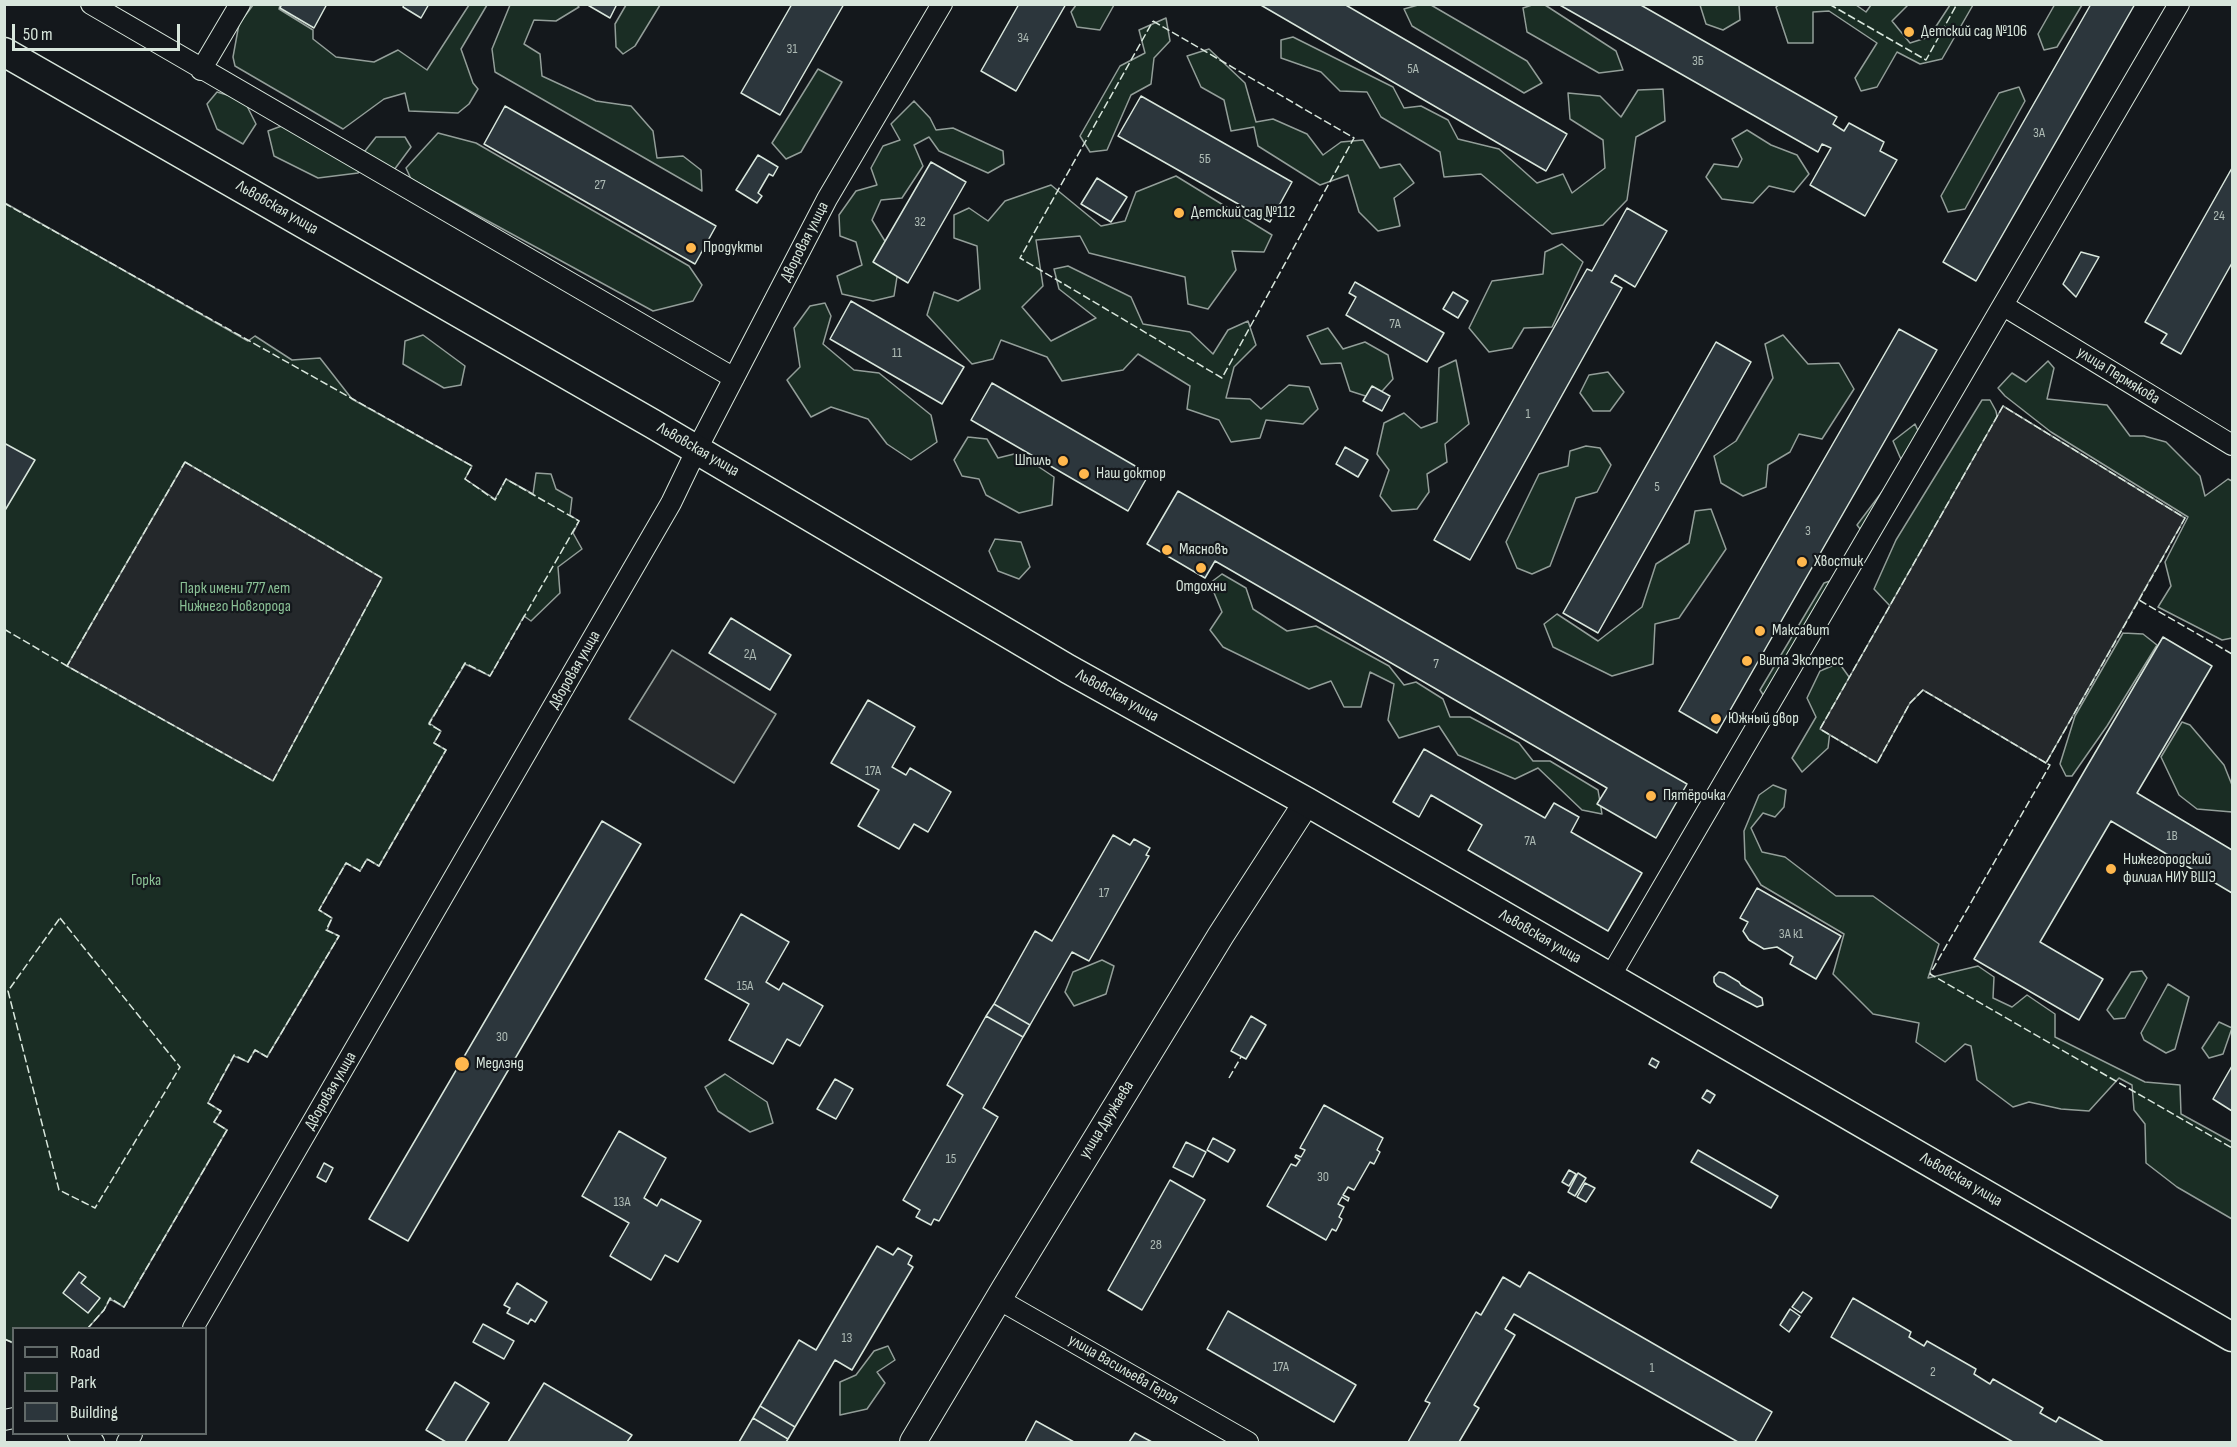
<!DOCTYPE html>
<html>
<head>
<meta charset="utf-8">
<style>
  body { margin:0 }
  #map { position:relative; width:2237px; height:1447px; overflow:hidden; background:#14181c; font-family:"Sofia Sans Condensed",sans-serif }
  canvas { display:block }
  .frame { position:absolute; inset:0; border:6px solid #d8e6dc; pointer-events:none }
  .legend { position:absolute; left:12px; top:1327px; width:195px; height:108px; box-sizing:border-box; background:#14181c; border:2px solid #626a69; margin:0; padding:8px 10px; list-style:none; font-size:18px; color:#d8e6dc }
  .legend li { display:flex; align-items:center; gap:12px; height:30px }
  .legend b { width:30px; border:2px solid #626a69 }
  .scale { position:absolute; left:12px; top:24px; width:168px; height:27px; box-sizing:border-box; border:3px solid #d8e6dc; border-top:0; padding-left:8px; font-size:18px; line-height:21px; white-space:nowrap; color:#d8e6dc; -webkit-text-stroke:4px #14181c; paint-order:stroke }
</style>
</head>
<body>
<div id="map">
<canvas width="2237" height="1447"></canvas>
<div class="frame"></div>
<ul class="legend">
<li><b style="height:8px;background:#14181c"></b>Road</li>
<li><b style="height:16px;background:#1a2d24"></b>Park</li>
<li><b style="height:16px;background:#2c363c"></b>Building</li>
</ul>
<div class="scale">50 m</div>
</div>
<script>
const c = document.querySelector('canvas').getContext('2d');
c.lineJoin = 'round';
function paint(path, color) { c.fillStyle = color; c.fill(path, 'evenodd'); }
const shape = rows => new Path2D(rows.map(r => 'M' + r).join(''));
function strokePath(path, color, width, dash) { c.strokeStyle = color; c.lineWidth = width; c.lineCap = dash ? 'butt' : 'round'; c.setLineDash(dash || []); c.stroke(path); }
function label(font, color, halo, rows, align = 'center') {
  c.font = font + ' "Sofia Sans Condensed",sans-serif'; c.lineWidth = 4.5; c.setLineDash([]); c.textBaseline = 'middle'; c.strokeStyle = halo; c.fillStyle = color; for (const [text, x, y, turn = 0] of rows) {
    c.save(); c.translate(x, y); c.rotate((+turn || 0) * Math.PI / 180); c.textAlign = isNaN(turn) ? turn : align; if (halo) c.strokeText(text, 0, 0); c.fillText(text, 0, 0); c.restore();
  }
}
const green = shape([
  [2055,4,2082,5,2057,47,2044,50,2038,34,2055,4],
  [253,5,280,5,279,9,313,30,313,39,336,57,374,62,398,50,427,70,469,5,487,5,461,49,473,83,478,89,469,104,458,113,409,111,405,93,384,99,343,129,235,66,233,57,239,24,253,5],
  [510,5,577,5,579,7,556,21,534,20,524,44,540,54,542,76,596,101,631,106,653,131,657,158,683,156,701,170,702,191,495,72,492,49,510,5],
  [626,5,660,5,635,46,623,54,616,47,615,24,626,5],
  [1076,5,1114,4,1114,5,1100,30,1077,27,1071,12,1076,5],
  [1418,5,1431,5,1527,61,1542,83,1524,93,1412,26,1404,9,1418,5],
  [1532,5,1545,5,1616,51,1623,70,1599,73,1527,32,1523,8,1532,5],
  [1700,5,1739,5,1740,20,1723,30,1706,24,1700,5],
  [1779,5,1856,5,1866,12,1871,5,1908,5,1892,21,1910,43,1929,37,1950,5,1973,5,1942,59,1920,64,1897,52,1877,87,1861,91,1855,78,1877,43,1829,11,1813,12,1813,43,1788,43,1776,7,1779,5],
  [1166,18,1170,41,1154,58,1151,84,1131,95,1107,150,1090,152,1080,136,1120,66,1145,53,1139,30,1166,18],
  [1293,37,1393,87,1404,108,1421,106,1448,120,1458,139,1499,149,1537,183,1563,174,1572,193,1605,168,1603,140,1570,119,1568,93,1600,96,1621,117,1638,90,1663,89,1665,121,1636,137,1627,200,1603,225,1552,234,1481,174,1444,177,1440,152,1381,117,1367,92,1340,91,1321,72,1281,58,1281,40,1293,37],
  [1209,49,1245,83,1256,122,1273,119,1307,134,1323,155,1341,142,1363,140,1380,168,1400,164,1414,183,1394,198,1400,226,1378,231,1359,212,1348,175,1320,185,1258,146,1254,127,1231,131,1224,100,1201,87,1187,56,1209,49],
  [818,69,842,82,801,152,786,159,772,143,818,69],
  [2019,87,2025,101,1965,209,1948,212,1941,196,1999,93,2019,87],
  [217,92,244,100,256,124,243,144,217,129,207,104,217,92],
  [914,101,930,118,936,130,953,128,1003,151,1004,164,988,173,939,151,929,137,914,145,923,166,902,198,881,200,872,220,899,264,894,296,873,301,842,294,837,276,862,265,856,242,840,236,839,215,856,191,877,185,871,168,883,146,900,140,891,124,914,101],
  [295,121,351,150,365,151,376,137,405,137,411,147,394,170,369,158,358,173,318,178,274,156,268,131,295,121],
  [1747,130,1771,145,1797,155,1809,174,1794,192,1769,186,1753,203,1722,199,1706,177,1714,164,1738,167,1742,159,1732,139,1747,130],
  [438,133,476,143,689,266,702,285,693,301,653,311,411,179,406,168,438,133],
  [1176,176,1272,235,1264,252,1232,251,1236,270,1208,309,1188,304,1185,277,1089,253,1080,236,1036,240,1043,286,1022,307,1051,341,1096,318,1059,289,1054,269,1068,266,1131,297,1143,324,1190,332,1213,354,1228,330,1248,321,1256,345,1234,367,1226,398,1250,399,1261,409,1289,385,1309,387,1318,409,1303,424,1266,420,1260,438,1231,442,1219,420,1187,409,1190,386,1138,354,1123,370,1062,381,1047,357,1001,340,993,359,972,364,927,315,934,292,958,301,980,289,977,246,954,238,954,215,969,208,988,221,1005,201,1051,185,1101,226,1125,221,1136,192,1176,176],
  [5,203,248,341,255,336,292,360,320,358,352,399,472,466,465,479,495,499,506,479,533,494,536,473,551,474,556,489,572,498,570,515,579,521,573,533,582,549,558,567,560,593,531,621,524,616,490,676,465,664,429,723,441,731,434,743,446,750,379,866,367,859,360,871,346,863,335,882,319,910,332,918,327,930,339,936,267,1057,255,1050,248,1062,234,1056,208,1103,221,1111,214,1122,227,1130,124,1307,110,1299,104,1310,88,1328,14,1328,13,1343,5,1339,5,203],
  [1562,244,1583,262,1552,327,1524,328,1512,348,1489,352,1469,328,1492,281,1543,274,1545,252,1562,244],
  [825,303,831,316,823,344,854,370,879,373,931,415,937,442,911,460,887,444,868,419,831,407,811,417,787,380,800,367,794,328,810,306,825,303],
  [1328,328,1343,349,1365,342,1388,355,1393,379,1375,399,1350,391,1341,363,1321,364,1307,336,1328,328],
  [423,335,465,366,461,385,444,388,403,364,405,341,423,335],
  [1783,335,1808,364,1839,363,1854,389,1822,439,1799,434,1790,452,1768,465,1766,487,1743,496,1721,483,1714,456,1736,441,1773,378,1765,344,1783,335],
  [1456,360,1469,424,1445,444,1447,462,1427,474,1429,492,1417,509,1392,511,1380,496,1389,470,1377,454,1384,423,1404,413,1421,428,1437,422,1439,368,1456,360],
  [2048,361,2054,368,2047,399,2107,405,2130,436,2144,436,2166,442,2200,476,2205,496,2228,479,2232,481,2232,638,2222,640,2158,607,2171,586,2165,562,2188,517,2051,432,2005,396,1998,388,2012,373,2026,382,2048,361],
  [1608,372,1624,392,1610,411,1593,411,1580,393,1589,375,1608,372],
  [1982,400,1990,400,1996,411,2000,430,1891,607,1874,589,1896,540,1982,400],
  [1915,424,1928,453,1881,529,1864,534,1857,525,1903,464,1893,441,1915,424],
  [968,437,987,439,998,458,1018,453,1054,477,1052,505,1019,513,986,495,979,479,962,476,954,460,968,437],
  [1586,446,1600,448,1611,465,1597,492,1576,498,1550,566,1532,574,1517,568,1506,542,1539,474,1568,466,1570,451,1586,446],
  [1711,509,1726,549,1679,618,1655,624,1653,664,1612,676,1553,647,1544,624,1557,614,1598,641,1642,607,1656,564,1689,543,1695,511,1711,509],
  [995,539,1021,542,1030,567,1019,579,998,571,989,551,995,539],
  [1222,574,1246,588,1253,609,1287,631,1316,626,1389,666,1404,685,1416,682,1443,699,1450,717,1470,717,1519,743,1533,761,1550,761,1598,790,1602,814,1582,810,1538,768,1515,779,1458,755,1439,726,1399,738,1388,720,1394,684,1370,672,1361,707,1344,707,1331,681,1309,689,1223,647,1210,630,1222,612,1210,583,1222,574],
  [1839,578,1766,699,1760,690,1824,583,1839,578],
  [2123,633,2143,634,2157,645,2107,726,2072,776,2066,776,2060,764,2075,716,2123,633],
  [1839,663,1857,688,1831,723,1828,748,1802,772,1792,758,1816,717,1807,698,1820,671,1839,663],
  [2182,722,2190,725,2224,765,2232,785,2232,812,2197,809,2179,795,2161,757,2182,722],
  [1773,785,1786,790,1784,807,1775,817,1763,813,1751,828,1762,852,1785,857,1836,896,1873,896,1939,944,1928,978,1978,966,1994,977,1993,998,2012,1007,2027,995,2055,1014,2055,1037,2145,1082,2180,1085,2181,1114,2232,1142,2232,1219,2177,1187,2146,1163,2145,1124,2134,1110,2132,1085,2119,1078,2089,1111,2061,1109,2029,1102,2013,1107,1977,1080,1971,1046,1965,1044,1945,1062,1916,1042,1919,1023,1873,1014,1833,974,1844,934,1761,885,1745,859,1744,831,1759,795,1773,785],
  [1102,960,1114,966,1106,994,1074,1006,1065,992,1073,972,1102,960],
  [2142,971,2147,978,2125,1018,2114,1019,2107,1010,2131,972,2142,971],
  [2168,984,2189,997,2175,1049,2166,1053,2144,1040,2141,1033,2168,984],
  [2219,1022,2232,1028,2223,1054,2209,1058,2202,1048,2219,1022],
  [725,1074,767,1102,773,1123,750,1132,718,1111,705,1087,725,1074],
  [888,1346,895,1360,877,1372,885,1383,867,1409,840,1415,840,1382,856,1375,874,1351,888,1346]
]);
const parking = shape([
  [2003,406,2185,518,2046,763,1923,690,1910,703,1877,763,1820,729,2003,406],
  [185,462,382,578,273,781,67,666,185,462],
  [672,650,776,714,734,783,629,719,672,650]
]);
const building = shape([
  [282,4,327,4,314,28,280,8,282,4],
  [404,4,429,4,421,18,403,7,404,4],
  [586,4,617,4,610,18,586,4],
  [792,4,844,4,780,115,741,93,792,4],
  [1019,4,1066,4,1016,91,981,71,1019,4],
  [1259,4,1344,4,1567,134,1546,171,1259,4],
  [1558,4,1639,4,1837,117,1833,124,1844,131,1849,123,1884,142,1880,151,1897,160,1865,216,1810,185,1831,148,1822,144,1818,152,1558,4],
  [2091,4,2135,4,1976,281,1943,262,2091,4],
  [1141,96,1292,182,1270,222,1118,136,1141,96],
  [505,106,716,226,695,264,484,144,505,106],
  [758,155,778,167,773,176,769,174,758,193,762,196,757,203,736,190,758,155],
  [931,162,966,182,908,283,873,262,931,162],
  [2232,168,2232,263,2181,354,2161,343,2167,334,2145,322,2232,168],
  [1097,178,1127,197,1111,222,1081,204,1097,178],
  [1627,208,1667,231,1635,287,1615,275,1611,282,1622,288,1470,560,1434,540,1587,269,1592,271,1627,208],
  [2081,252,2099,257,2076,297,2063,284,2081,252],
  [1355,282,1444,333,1427,362,1346,315,1356,297,1349,293,1355,282],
  [1453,292,1468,301,1458,318,1443,309,1453,292],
  [851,301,964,367,942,404,830,339,851,301],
  [1899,329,1937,350,1717,733,1679,711,1899,329],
  [1716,342,1751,362,1598,633,1563,613,1716,342],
  [992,383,1149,474,1128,511,971,420,992,383],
  [1372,386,1390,396,1382,411,1363,401,1372,386],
  [4,443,35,460,4,512,4,443],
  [1345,447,1368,460,1358,477,1336,464,1345,447],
  [1178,491,1687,784,1656,838,1597,804,1607,788,1215,561,1205,578,1147,544,1178,491],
  [731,618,791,655,770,690,709,653,731,618],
  [2163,637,2212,666,2137,793,2232,850,2232,893,2111,821,2040,942,2103,979,2079,1020,1974,959,2163,637],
  [868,700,915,727,892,767,906,775,910,768,951,792,928,832,914,824,899,849,858,826,879,790,831,763,868,700],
  [1424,749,1545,818,1554,803,1579,817,1571,832,1642,873,1608,931,1468,850,1482,825,1431,795,1419,817,1393,802,1424,749],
  [602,821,641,844,408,1241,369,1219,602,821],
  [1113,835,1130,845,1134,839,1150,848,1146,855,1149,856,1089,961,1072,952,1030,1025,994,1004,1035,931,1052,941,1113,835],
  [1757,888,1841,936,1816,979,1790,964,1793,957,1777,947,1764,949,1749,940,1743,931,1748,922,1740,918,1757,888],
  [741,914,789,942,766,982,779,990,783,983,823,1006,800,1046,787,1039,773,1064,729,1040,749,1004,705,979,741,914],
  [1719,972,1724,973,1739,982,1741,985,1762,998,1763,1005,1757,1007,1717,986,1714,982,1714,977,1719,972],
  [994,1004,1030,1025,1023,1037,986,1016,994,1004],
  [986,1016,1023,1037,983,1108,998,1117,939,1221,934,1219,931,1225,916,1217,920,1210,903,1200,963,1095,947,1085,986,1016],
  [1251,1016,1266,1025,1246,1059,1231,1051,1251,1016],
  [1652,1058,1659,1062,1656,1068,1649,1064,1652,1058],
  [2232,1066,2232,1111,2213,1099,2232,1066],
  [835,1079,853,1089,836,1119,817,1109,835,1079],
  [1707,1090,1715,1095,1710,1103,1702,1098,1707,1090],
  [1324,1105,1383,1138,1377,1150,1380,1152,1374,1164,1370,1162,1354,1190,1348,1187,1343,1195,1349,1198,1348,1201,1342,1197,1338,1204,1344,1207,1339,1217,1342,1219,1336,1231,1332,1229,1326,1240,1267,1206,1291,1164,1296,1166,1300,1160,1295,1157,1296,1155,1301,1157,1305,1150,1300,1148,1324,1105],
  [619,1131,666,1158,644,1198,657,1206,661,1199,701,1221,678,1262,665,1255,651,1280,610,1256,629,1223,582,1196,619,1131],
  [1213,1138,1235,1150,1228,1162,1207,1150,1213,1138],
  [1186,1142,1206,1152,1193,1177,1173,1167,1186,1142],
  [1698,1150,1778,1196,1771,1208,1691,1162,1698,1150],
  [324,1163,333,1168,326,1182,317,1177,324,1163],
  [1569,1170,1576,1174,1569,1186,1562,1182,1569,1170],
  [1578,1173,1586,1178,1575,1196,1568,1192,1578,1173],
  [1170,1180,1205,1200,1142,1310,1108,1290,1170,1180],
  [1585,1183,1595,1188,1586,1202,1577,1197,1585,1183],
  [877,1246,893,1255,898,1248,912,1256,908,1264,913,1267,852,1370,835,1360,795,1427,760,1406,799,1340,816,1350,877,1246],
  [79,1272,86,1277,81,1283,100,1298,88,1313,63,1293,79,1272],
  [1529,1272,1772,1412,1755,1442,1738,1442,1514,1314,1505,1329,1515,1335,1474,1405,1479,1408,1459,1442,1408,1442,1430,1403,1425,1401,1476,1312,1481,1315,1503,1277,1520,1287,1529,1272],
  [517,1283,547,1302,535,1322,531,1319,528,1324,507,1313,510,1308,504,1305,517,1283],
  [1803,1292,1812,1298,1801,1313,1792,1307,1803,1292],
  [1853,1298,1911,1332,1909,1337,1924,1346,1927,1341,1976,1369,1974,1374,1990,1384,1993,1379,2043,1408,2040,1413,2056,1422,2059,1417,2104,1442,2013,1442,1831,1337,1853,1298],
  [1790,1309,1800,1316,1789,1332,1780,1325,1790,1309],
  [1228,1311,1356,1385,1334,1422,1207,1349,1228,1311],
  [483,1324,514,1341,504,1359,473,1342,483,1324],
  [455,1382,489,1403,465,1442,446,1442,426,1430,455,1382],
  [544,1383,632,1435,627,1442,508,1442,544,1383],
  [760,1406,795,1427,788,1439,753,1418,760,1406],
  [753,1418,788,1439,786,1442,739,1442,753,1418],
  [1036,1421,1074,1442,1025,1442,1036,1421],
  [1135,1433,1152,1442,1129,1442,1135,1433]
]);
const minor = shape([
  [91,4,734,378],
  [201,70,240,4],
  [2004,306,2232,445],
  [1610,977,2179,4],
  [998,1299,1248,1442],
  [193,1328,671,503,697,449,827,199,942,4],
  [4,1420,14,1418],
  [78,1434,94,1442],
  [127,1442,132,1434]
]);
const tertiary = shape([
  [913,1442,1005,1288,1221,935,1307,802]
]);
const secondary = shape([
  [4,52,653,424,1068,669,1307,802,2232,1337]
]);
const fence = shape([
  [1829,4,1926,60,1957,4],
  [1153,21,1354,138,1222,378,1020,258,1153,21],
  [4,203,472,466,465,479,495,500,506,479,579,521,490,676,465,663,429,724,441,731,434,743,446,750,379,866,367,859,360,871,346,863,319,910,332,918,326,930,339,936,267,1057,255,1050,248,1062,234,1055,208,1103,221,1111,214,1122,227,1130,124,1307,110,1298,104,1310,88,1328],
  [185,462,382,578,273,781,67,666,185,462],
  [4,629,67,666],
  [2232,654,2139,600,2046,763,2050,765,1930,974,2232,1148],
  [2046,763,1923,690,1910,703,1877,763,1820,729,2003,406,2185,518,2139,600],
  [60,918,180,1067,95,1208,59,1190,8,991,60,918],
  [1229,1078,1241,1057],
  [4,1339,14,1343]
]);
const markers = [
  [1909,32,6,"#ffb74d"],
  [1179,213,6,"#ffb74d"],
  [691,248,6,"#ffb74d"],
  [1063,461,6,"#ffb74d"],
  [1084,474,6,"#ffb74d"],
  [1167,550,6,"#ffb74d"],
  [1802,562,6,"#ffb74d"],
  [1201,568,6,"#ffb74d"],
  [1760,631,6,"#ffb74d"],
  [1747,661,6,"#ffb74d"],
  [1716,719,6,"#ffb74d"],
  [1651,796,6,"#ffb74d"],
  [2111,869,6,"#ffb74d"],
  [462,1064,8,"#ffb74d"]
];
const numberNames = [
  ["34",1023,38],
  ["31",792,49],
  ["3Б",1698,61],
  ["5А",1413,69],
  ["3А",2039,133],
  ["5Б",1205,159],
  ["27",600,185],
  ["24",2219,216],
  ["32",920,222],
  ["7А",1395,324],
  ["11",897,353],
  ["1",1528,414],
  ["5",1657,487],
  ["3",1808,531],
  ["2Д",750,654],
  ["7",1436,664],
  ["17А",873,771],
  ["1В",2172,836],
  ["7А",1530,841],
  ["17",1104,893],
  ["3А к1",1791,934],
  ["15А",745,986],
  ["30",502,1037],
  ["15",951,1159],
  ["30",1323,1177],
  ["13А",622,1202],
  ["28",1156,1245],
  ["13",847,1338],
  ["17А",1281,1367],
  ["1",1652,1368],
  ["2",1933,1372]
];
const poiNames = [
  ["Детский сад №106",1921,32],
  ["Детский сад №112",1191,213],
  ["Продукты",703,248],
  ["Шпиль",1051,461,"right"],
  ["Наш доктор",1096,474],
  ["Мясновъ",1179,550],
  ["Хвостик",1814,562],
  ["Отдохни",1201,587,"center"],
  ["Максавит",1772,631],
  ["Вита Экспресс",1759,661],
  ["Южный двор",1728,719],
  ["Пятёрочка",1663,796],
  ["Нижегородский",2123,860],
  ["филиал НИУ ВШЭ",2123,878],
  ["Медлэнд",476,1064]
];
const streetNames = [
  ["Львовская улица",277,208,30],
  ["Дворовая улица",805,242,-63],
  ["улица Пермякова",2118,376,32],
  ["Львовская улица",698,450,30],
  ["Дворовая улица",575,670,-60],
  ["Львовская улица",1117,696,29],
  ["Львовская улица",1540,937,30],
  ["Дворовая улица",331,1091,-60],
  ["улица Дружаева",1107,1120,-58],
  ["Львовская улица",1961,1180,30],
  ["улица Васильева Героя",1123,1370,30]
];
const parkNames = [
  ["Парк имени 777 лет",235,589],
  ["Нижнего Новгорода",235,607],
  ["Горка",146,881]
];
paint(green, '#1a2d24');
strokePath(green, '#939e99', 1.5);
paint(parking, '#24282b');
strokePath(parking, '#939e99', 1.5);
paint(building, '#2c363c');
strokePath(building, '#d8e6dc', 1.5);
strokePath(minor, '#d8e6dc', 22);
strokePath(tertiary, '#d8e6dc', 28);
strokePath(secondary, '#d8e6dc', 31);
strokePath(minor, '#14181c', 20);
strokePath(tertiary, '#14181c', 26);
strokePath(secondary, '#14181c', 28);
strokePath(fence, '#d8e6dc', 1.5, [8, 3]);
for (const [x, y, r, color] of markers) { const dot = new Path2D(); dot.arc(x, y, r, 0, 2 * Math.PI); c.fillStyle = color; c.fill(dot); strokePath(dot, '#14181c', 2); }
label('14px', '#adbab4', null, numberNames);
label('16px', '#d8e6dc', '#14181c', poiNames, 'left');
label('16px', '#d8e6dc', '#14181c', streetNames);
label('16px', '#8ac095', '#14181c', parkNames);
</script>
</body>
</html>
